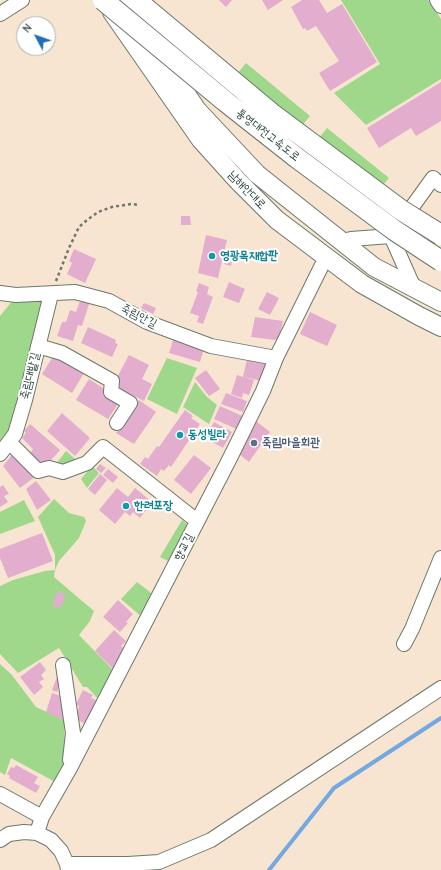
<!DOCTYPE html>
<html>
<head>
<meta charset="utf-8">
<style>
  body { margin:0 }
  #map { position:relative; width:441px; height:870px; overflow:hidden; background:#f8e5d1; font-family:"Comic Neue",sans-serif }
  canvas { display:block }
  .north { position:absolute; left:16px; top:16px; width:40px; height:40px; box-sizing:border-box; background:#fff; border:1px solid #a5b1ae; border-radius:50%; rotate:311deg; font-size:11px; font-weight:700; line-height:16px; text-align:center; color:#1f3d34 }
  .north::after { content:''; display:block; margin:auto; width:14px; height:18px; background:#1f6fb2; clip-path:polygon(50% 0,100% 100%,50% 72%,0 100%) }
</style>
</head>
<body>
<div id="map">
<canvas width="441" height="870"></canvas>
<div class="north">N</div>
</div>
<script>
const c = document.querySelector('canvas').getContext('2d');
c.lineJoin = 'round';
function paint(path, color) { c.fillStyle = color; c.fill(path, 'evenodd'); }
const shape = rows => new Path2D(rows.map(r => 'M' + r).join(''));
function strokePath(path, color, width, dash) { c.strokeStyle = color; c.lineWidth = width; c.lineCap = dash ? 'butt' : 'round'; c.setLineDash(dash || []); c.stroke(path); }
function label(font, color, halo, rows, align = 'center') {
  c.font = font + ' "Comic Neue","Poor Story",sans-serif'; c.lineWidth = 4; c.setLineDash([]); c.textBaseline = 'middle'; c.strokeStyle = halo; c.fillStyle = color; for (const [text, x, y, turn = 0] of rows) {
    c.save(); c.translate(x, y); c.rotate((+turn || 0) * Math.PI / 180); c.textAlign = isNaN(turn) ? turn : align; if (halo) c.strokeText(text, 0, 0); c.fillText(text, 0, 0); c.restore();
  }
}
const green = shape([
  [341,0,428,0,441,19,441,79,366,125,334,93,380,64],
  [246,63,310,116,280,153,216,100],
  [327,128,389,178,358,215,297,165],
  [46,298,18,427,0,450,0,316,13,300],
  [167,358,197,368,177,414,147,399],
  [195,382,207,397,217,405,209,424,183,407],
  [66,451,80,463,74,468,56,464],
  [92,466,99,473,87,488,81,479],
  [54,499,69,513,84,517,86,521,79,538,59,561,55,570,54,577,94,611,90,621,79,635,114,671,100,701,87,687,83,687,59,648,18,673,0,654,0,586,13,580,45,571,55,570,55,555,38,517],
  [24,500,35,521,0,534,0,512],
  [182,520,189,526,172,563,160,557],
  [137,582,155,596,143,618,121,599],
  [0,664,12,675,36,707,64,720,65,766,57,783,11,758,5,775,0,772]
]);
const stream = shape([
  [269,870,334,788,441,718]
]);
const building = shape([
  [219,0,232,0,226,7],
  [262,0,283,0,268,10],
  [302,0,319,0,327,13,342,4,377,62,330,91,319,73,339,61,316,26,307,31,305,28,303,29,291,7],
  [441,82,441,121,416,136,411,128,379,148,367,128],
  [181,216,190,216,191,225,181,225],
  [206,235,227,240,218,278,198,273],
  [74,249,96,259,85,283,67,274,72,263,69,261],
  [227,253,233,254,231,266,224,264],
  [229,282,245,289,239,303,223,297],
  [199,283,209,287,207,294,213,297,203,324,197,322,199,316,190,313,198,292,196,291],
  [267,292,279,298,270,315,258,309],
  [81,298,90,301,82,326,78,325,73,341,57,336,62,322,66,322,70,310,76,312],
  [144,303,156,308,153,314,141,308],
  [310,312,337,325,327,346,300,334],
  [255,317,283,321,279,337,275,340,251,337],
  [88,327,116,340,115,343,118,344,112,357,81,343],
  [174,337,205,345,200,362,169,353],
  [54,355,84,373,72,393,42,374],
  [129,355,149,365,142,379,152,384,144,401,113,385],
  [248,355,267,360,262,381,244,377,254,380,249,395,243,393,242,398,231,394,237,375,243,377],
  [206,370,220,389,209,396,195,378],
  [89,379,106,390,103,395,118,404,108,419,76,400],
  [226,393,247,401,243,412,221,404],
  [139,400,156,412,134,444,116,433],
  [220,406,247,418,241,431,214,419],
  [185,410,193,416,191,418,200,424,171,467,169,465,164,471,161,469,157,476,140,464,145,457,148,459,157,446,159,447],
  [62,413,90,438,75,456,47,431],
  [256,421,270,432,249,462,239,454],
  [214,422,232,432,223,448,205,438],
  [30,424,60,450,45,467,30,453,33,449,22,438,26,433,24,431],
  [16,450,36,476,20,488,3,466],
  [194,455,211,468,191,494,174,480],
  [100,464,106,468,101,473,96,469],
  [108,469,118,477,113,483,103,475],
  [100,474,107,480,95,495,88,489],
  [36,481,51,500,37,510,26,489],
  [3,485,9,494,4,496,8,502,0,507,0,487],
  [117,488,128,497,135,488,152,502,140,518,133,512,130,516,125,512,115,524,99,510],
  [42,533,53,561,8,578,0,558,0,549],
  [58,591,66,595,60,608,52,605],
  [118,600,133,614,126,622,128,623,120,632,103,617],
  [114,630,126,641,121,646,127,651,114,670,95,651],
  [40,662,46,670,41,675,44,679,39,682,43,687,34,695,20,677],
  [57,677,63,679,57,692,52,690],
  [83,690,93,695,91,698,98,701,86,724,78,720,78,710,79,706,76,704],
  [52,693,64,697,67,709,63,720,46,712],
  [16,765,38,777,34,783,40,786,36,793,9,778,10,776,7,774,11,767,14,768]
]);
const path = shape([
  [56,281,69,248,79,227,87,220,98,212,112,207,131,204,139,205]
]);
const minor = shape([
  [437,0,441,6],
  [0,14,22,0],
  [402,221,433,178,441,185],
  [391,236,414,288],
  [341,241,351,239,391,236],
  [0,293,16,295,75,292,109,301,147,322,211,346,276,358],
  [38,346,62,353,112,381,111,392,130,403,117,423],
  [9,442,38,471,49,468,63,472,87,463,103,447,197,521],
  [0,454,15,434,25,400,51,294],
  [404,644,412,629,441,558],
  [63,665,73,733,70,760],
  [0,794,42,817],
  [37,833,42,817,70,768,230,458,263,391,276,358,326,257],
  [0,840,9,834,24,832,37,833,51,840,61,851,67,864,68,870],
  [67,864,128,864,159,862,211,840,441,688]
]);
const major = shape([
  [123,0,197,110,257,174,374,267,441,302],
  [112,12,201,140,238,181,277,220,362,284,419,316,441,327]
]);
const highwayBridge = shape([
  [103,0,226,102,297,158,394,230,441,261],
  [136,0,271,113,401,210,441,235]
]);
const markers = [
  [212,256,4,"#0f9aa8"],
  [180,435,4,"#0f9aa8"],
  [254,443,4,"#5c6f8a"],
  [126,506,4,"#0f9aa8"]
];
const streetNames = [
  ["통영대전고속도로",268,135,38],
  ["남해안대로",247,190,46],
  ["죽림안길",139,316,27],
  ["죽림대밭길",30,376,-76],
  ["향교길",184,547,-63]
];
const cultureNames = [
  ["영광목재합판",220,256],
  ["동성빌라",188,435],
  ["한려포장",134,506]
];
const serviceNames = [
  ["죽림마을회관",262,443]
];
paint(green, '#9fd88b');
strokePath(stream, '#73a8e0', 4);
paint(building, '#e3adce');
strokePath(minor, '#6b786b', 16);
strokePath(major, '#6b786b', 20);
strokePath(path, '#6b786b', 2.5, [3, 3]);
strokePath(minor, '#fff', 14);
strokePath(major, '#fff', 18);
strokePath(highwayBridge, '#6b786b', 22, []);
strokePath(highwayBridge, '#fff', 20);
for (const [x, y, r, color] of markers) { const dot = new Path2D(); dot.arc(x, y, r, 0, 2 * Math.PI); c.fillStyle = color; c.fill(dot); strokePath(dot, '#fff', 1.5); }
label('12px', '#1f3d34', '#fff', streetNames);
label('bold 12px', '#0d838f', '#fff', cultureNames, 'left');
label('bold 12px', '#4e5e75', '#fff', serviceNames, 'left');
</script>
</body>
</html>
